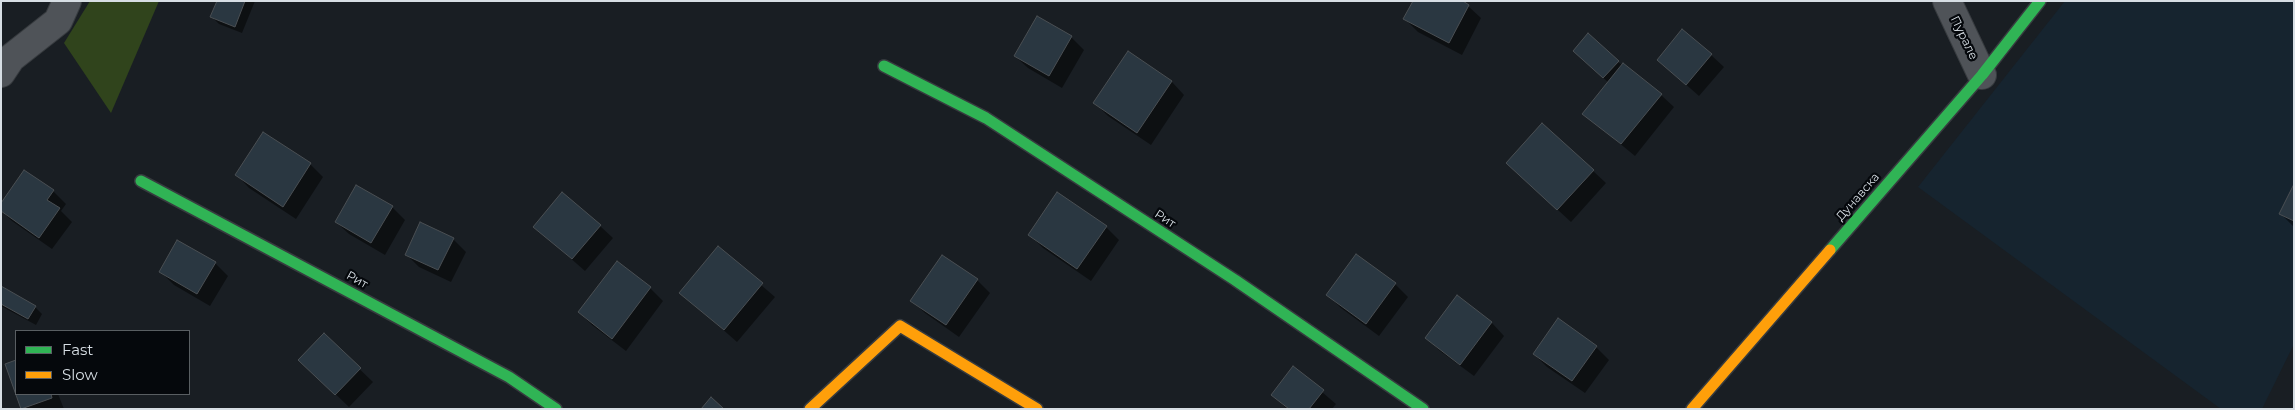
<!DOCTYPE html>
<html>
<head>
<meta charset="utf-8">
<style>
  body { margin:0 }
  #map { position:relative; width:2295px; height:410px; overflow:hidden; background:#191e23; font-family:Montserrat,sans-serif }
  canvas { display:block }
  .frame { position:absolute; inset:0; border:2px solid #d7dee4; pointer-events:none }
  .legend { position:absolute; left:15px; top:330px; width:175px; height:65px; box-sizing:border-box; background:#05080c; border:1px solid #595e62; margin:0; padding:6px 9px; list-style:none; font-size:15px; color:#d7dee4 }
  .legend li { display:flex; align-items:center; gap:10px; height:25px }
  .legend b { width:25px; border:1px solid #595e62 }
</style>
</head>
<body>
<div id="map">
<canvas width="2295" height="410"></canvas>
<div class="frame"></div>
<ul class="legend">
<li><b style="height:6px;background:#30b455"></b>Fast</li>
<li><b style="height:6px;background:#ff9f0a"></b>Slow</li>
</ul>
</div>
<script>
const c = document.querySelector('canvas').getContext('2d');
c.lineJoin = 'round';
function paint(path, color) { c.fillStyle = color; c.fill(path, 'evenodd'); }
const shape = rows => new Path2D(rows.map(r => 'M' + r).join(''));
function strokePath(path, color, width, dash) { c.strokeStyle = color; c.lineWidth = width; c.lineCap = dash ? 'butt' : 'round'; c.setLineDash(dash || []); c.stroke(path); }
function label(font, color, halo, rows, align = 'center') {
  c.font = font + ' Montserrat,sans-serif'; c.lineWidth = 4.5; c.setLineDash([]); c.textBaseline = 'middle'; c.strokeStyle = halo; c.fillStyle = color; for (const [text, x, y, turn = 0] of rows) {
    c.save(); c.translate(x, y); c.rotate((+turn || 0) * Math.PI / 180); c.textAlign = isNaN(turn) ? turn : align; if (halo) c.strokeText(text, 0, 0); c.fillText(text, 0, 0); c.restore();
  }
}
const built = shape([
  [2065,1,2294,1,2294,344,2262,409,2221,409,1918,187]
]);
const green = shape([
  [90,1,159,1,111,113,64,43]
]);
const shadow = shape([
  [218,1,255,1,242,33,219,24,212,17],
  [1468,6,1481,18,1462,55,1418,32,1405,19],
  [1038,18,1071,37,1084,50,1062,88,1028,68,1015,56],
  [1128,53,1172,82,1184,95,1151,145,1108,116,1095,103],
  [1711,55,1724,67,1699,96,1658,60],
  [1581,58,1618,62,1661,95,1674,107,1635,156,1584,114,1609,83],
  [264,134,310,164,323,177,296,219,249,188,237,175],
  [1507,163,1593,171,1606,183,1571,222],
  [24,171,53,191,66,204,61,211,72,222,52,249,12,221,1,210],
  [2294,187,2294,227,2280,213],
  [392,207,405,220,385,255,349,234,336,222],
  [600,226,613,238,585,271,535,227],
  [1106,227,1119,240,1091,281,1043,248,1030,235],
  [453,239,466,252,451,282,419,267,406,254],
  [718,248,775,297,737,342,680,292],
  [1356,256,1395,284,1408,297,1379,336,1341,308,1328,295],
  [215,263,228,276,210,306,174,285,161,272],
  [617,263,650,288,663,301,626,351,592,325,579,312],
  [977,280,990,293,959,337,925,313,912,301],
  [1,287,35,307,42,314,36,325,1,306],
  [1457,297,1492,323,1504,336,1474,376,1440,351,1427,338],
  [324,335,373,382,349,407,300,360],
  [1596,347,1609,360,1585,393,1547,367,1534,354],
  [1294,368,1336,404,1332,409,1287,409,1273,395],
  [17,394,58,394,64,409,22,409]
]);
const building = shape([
  [217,1,245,1,235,27,210,17,217,1],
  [1413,1,1463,1,1469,5,1449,43,1403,19,1413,1],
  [1037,16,1072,36,1049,76,1014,56,1037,16],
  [1682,29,1712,54,1686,85,1657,60,1682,29],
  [1588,33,1619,61,1603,78,1573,51,1588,33],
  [1128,51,1172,81,1137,133,1093,103,1128,51],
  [1623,63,1662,94,1621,144,1582,114,1623,63],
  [1542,123,1594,170,1557,210,1506,163,1542,123],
  [263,132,311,163,283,207,235,175,263,132],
  [24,170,54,190,47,200,60,208,39,238,1,211,1,203,24,170],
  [2294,184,2294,221,2279,214,2294,184],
  [356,185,393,206,371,243,335,222,356,185],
  [562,192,601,225,572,259,533,227,562,192],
  [1057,192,1107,226,1077,269,1028,235,1057,192],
  [420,222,454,238,438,270,405,255,420,222],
  [177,240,216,262,197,294,159,272,177,240],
  [718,246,763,283,724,330,679,293,718,246],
  [1356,254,1396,283,1366,324,1326,295,1356,254],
  [942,255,978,279,946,325,910,301,942,255],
  [617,261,651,287,612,339,578,312,617,261],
  [1,286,36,306,28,319,1,304,1,286],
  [1457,295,1492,322,1460,365,1425,338,1457,295],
  [1558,318,1597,346,1572,381,1533,354,1558,318],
  [324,333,361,368,335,395,298,360,324,333],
  [16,360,16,394,51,394,52,398,21,409,5,364,16,360],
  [1293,366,1324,390,1309,409,1289,409,1271,395,1293,366],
  [711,397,724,409,701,409,711,397]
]);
const street = shape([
  [1947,1,1982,75],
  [1,73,11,58,58,21,67,1]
]);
const fast = shape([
  [884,66,986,118,1235,280,1423,409],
  [141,181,509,377,556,409],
  [1830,250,1982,75,2040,1]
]);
const slow = shape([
  [810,409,900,326,1037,409],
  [1692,409,1830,250]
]);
const streetNames = [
  ["Пурале",1964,38,64],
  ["Дунавска",1858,197,-49],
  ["Рит",1165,219,33],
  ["Рит",357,280,29]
];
paint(built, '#16242f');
paint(green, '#30441c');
paint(shadow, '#0007');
paint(building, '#2a3741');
strokePath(building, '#4a4f53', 1);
strokePath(street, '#373b3f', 30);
strokePath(fast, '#373b3f', 14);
strokePath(slow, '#373b3f', 14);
strokePath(street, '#4f5358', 28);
strokePath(fast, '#30b455', 11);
strokePath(slow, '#ff9f0a', 11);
label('12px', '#d7dee4', '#05080c', streetNames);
</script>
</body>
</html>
